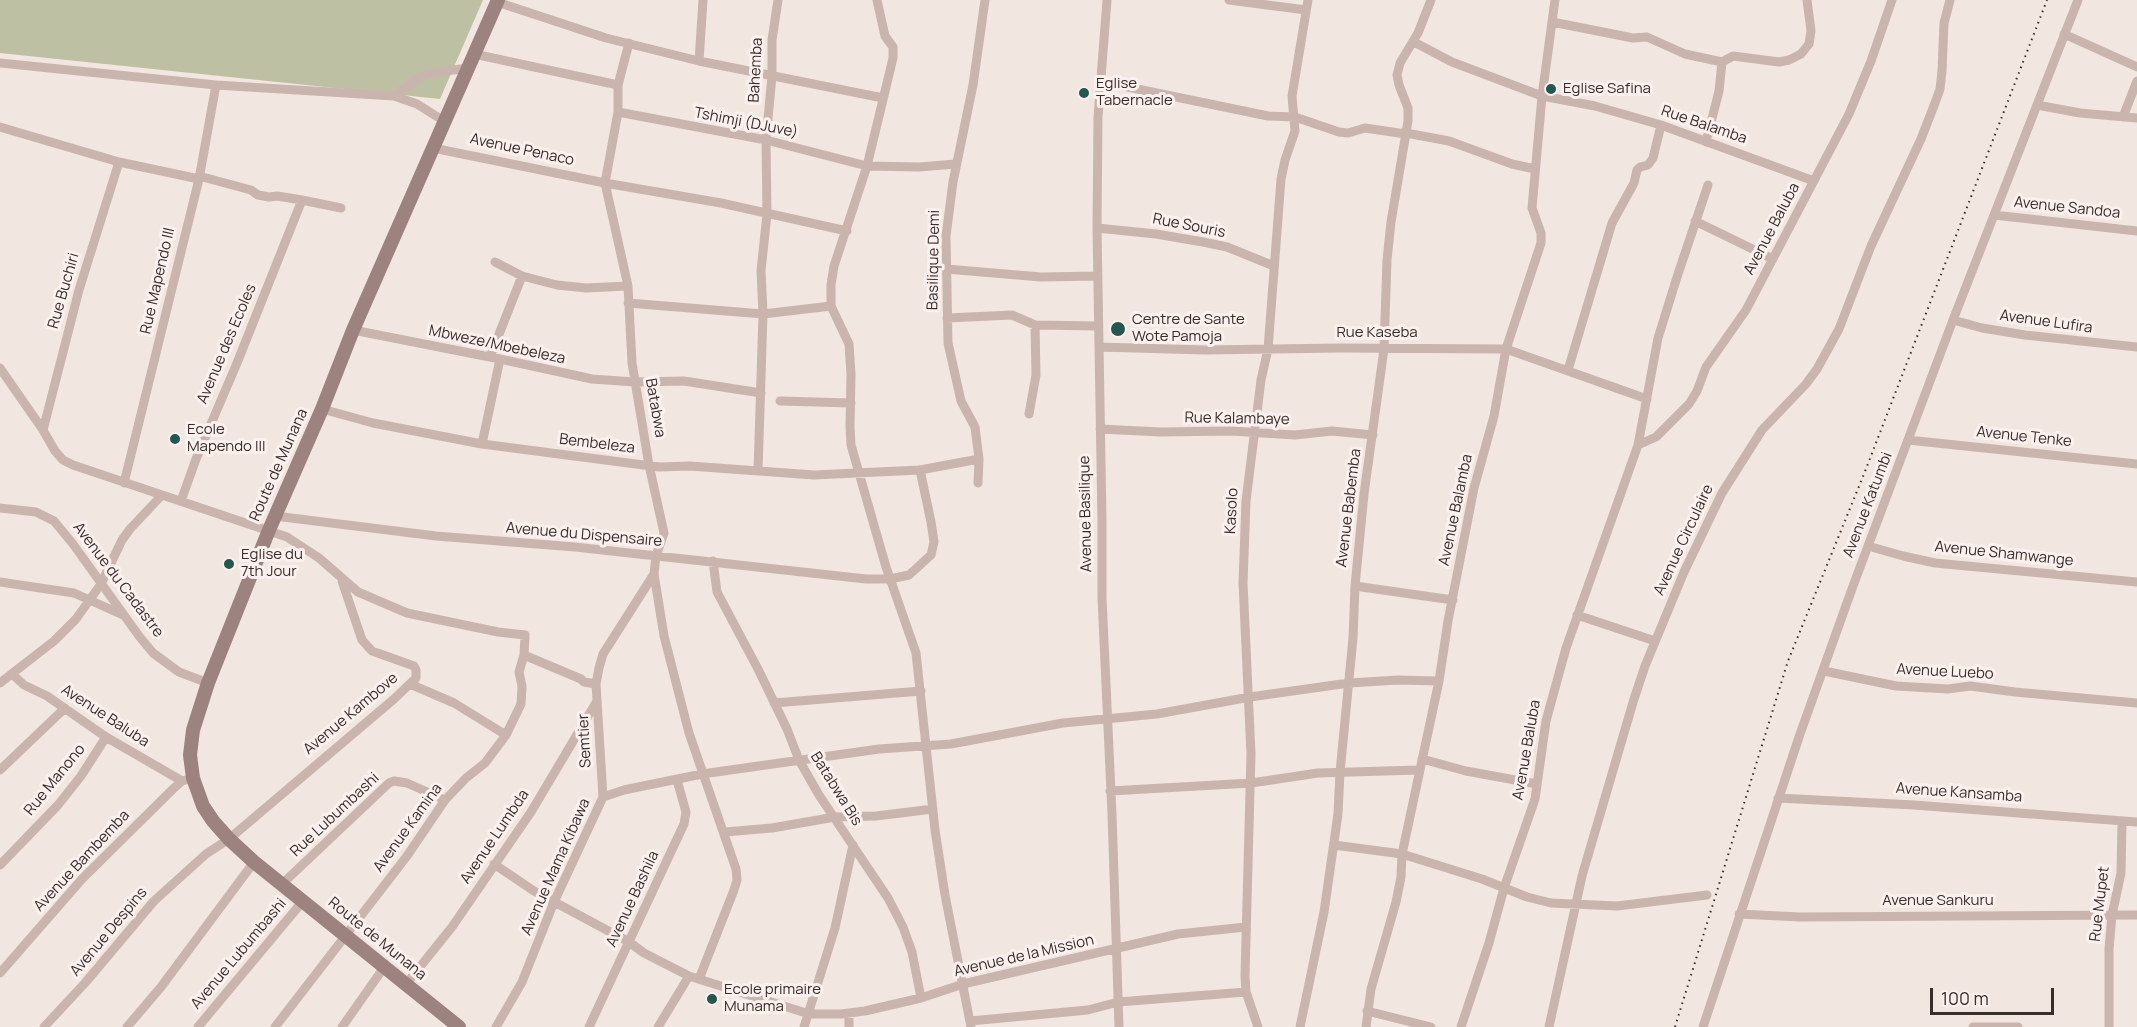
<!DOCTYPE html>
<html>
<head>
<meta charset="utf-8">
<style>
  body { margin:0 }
  #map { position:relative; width:2137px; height:1027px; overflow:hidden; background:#f2e6e1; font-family:Manrope,sans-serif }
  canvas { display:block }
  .scale { position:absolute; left:1930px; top:988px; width:124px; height:27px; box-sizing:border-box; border:3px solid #392d2c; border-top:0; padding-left:8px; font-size:18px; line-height:21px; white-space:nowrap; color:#392d2c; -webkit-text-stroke:4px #faf1ee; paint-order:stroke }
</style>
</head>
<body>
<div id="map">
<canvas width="2137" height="1027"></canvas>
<div class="scale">100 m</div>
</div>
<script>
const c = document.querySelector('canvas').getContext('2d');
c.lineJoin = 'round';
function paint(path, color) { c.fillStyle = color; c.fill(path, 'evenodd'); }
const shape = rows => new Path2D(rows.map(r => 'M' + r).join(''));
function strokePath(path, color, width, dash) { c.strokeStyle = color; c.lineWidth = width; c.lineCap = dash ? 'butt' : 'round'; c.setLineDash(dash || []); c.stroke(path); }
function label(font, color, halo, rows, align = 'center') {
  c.font = font + ' Manrope,sans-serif'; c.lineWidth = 6; c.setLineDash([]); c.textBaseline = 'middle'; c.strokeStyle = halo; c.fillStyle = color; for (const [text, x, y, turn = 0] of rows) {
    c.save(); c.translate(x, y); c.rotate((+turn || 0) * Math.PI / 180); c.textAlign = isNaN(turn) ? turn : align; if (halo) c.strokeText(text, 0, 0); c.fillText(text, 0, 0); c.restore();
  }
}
const green = shape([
  [0,0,483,0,440,99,0,53]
]);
const minor = shape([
  [877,0,885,36,893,47,893,58,867,166,834,266,831,285,831,306,849,344,851,374,850,427,851,445,886,567,916,653,935,830,945,895,971,1027],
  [1107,0,1098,117,1097,228,1102,521,1102,598,1112,814,1119,1027],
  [1229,0,1306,10],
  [497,2,606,38,699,61,883,98],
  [1552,22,1633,38,1647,37,1685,54,1722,62],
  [2064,34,2137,67],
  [1414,42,1452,62,1542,96,1595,106,1661,125,1814,181],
  [629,43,618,85,618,112,605,183,628,286,632,363,649,465,664,533,656,556,654,574,664,636,689,733,736,869,737,880,734,890,699,979],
  [474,54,618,85],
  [699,61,703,0],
  [0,63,216,85,394,96,417,104,444,121],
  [1100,83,1118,85,1268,116,1295,117,1339,132,1348,133,1365,128,1406,134],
  [394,96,422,76,438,72,468,68],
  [2037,105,2080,113,2137,118],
  [618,112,766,140,867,166,919,167,956,164],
  [2123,117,2137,81],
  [0,127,119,162,199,179],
  [1406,133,1449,141,1512,164,1535,169],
  [1706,142,1719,91,1722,62,1733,56,1779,62,1789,60,1801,54,1809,44,1811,31,1807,0],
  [433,148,605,183,721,203,847,231],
  [199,176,251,190,258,195,269,197,277,196,302,200,341,208],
  [1994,215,2137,231],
  [1695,221,1773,259],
  [1097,228,1156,234,1203,242,1227,247,1274,266],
  [495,262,522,276,557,285,586,288,628,286],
  [946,269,1041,277,1098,276],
  [628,303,763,314,831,306],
  [947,318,1012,315,1035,325,1098,326],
  [1953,320,1982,328,2025,335,2137,347],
  [353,330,500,359,592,379,635,382,684,381,761,393],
  [1099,347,1205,350,1340,348,1506,349,1647,399],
  [490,357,522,276],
  [0,368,43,430,55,451,63,460,73,465,287,537,319,558,358,592,407,613,498,632,525,635,524,655,519,672,522,686,521,704,506,735,485,763,466,778,445,800,407,856,275,1027],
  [1568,370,1612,223,1634,183,1637,170,1640,167,1648,165,1653,158,1661,125],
  [780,401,851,403],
  [322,409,373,423,482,444,659,467,690,466,814,475,920,470,979,459],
  [1029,414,1036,375,1035,325],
  [1100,429,1161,432,1231,431,1295,435,1332,431,1373,435],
  [43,430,79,290,119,162],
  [1908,440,2137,464],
  [482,444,500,359],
  [1638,445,1656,437,1689,404,1697,391,1706,367,1746,310,1849,114,1871,61,1892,0],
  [758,471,763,314,761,271,767,214,766,140,772,76,772,40,778,0],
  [124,483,199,179,216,85],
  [978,483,979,459,975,427,961,401,948,343,946,236,953,182,973,85,985,0],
  [181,501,196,459,237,363,302,200],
  [0,508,36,512,54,521,73,544,139,636,153,653,179,672,208,683],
  [275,516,436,536,575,547,866,579,890,579,909,575,931,555,934,542,931,522,920,470],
  [1868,546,1903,556,1935,563,2137,582],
  [713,561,717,592,758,669,787,729,799,760,819,795,888,898,903,927,912,952,921,998],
  [0,582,74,593,123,615],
  [1355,586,1453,600],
  [1577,615,1655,641],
  [524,655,581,679,584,682,596,684],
  [1824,671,1896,686,1948,689,1970,686,2015,692,2137,703],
  [12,674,24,685,47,696,106,737,182,781],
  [0,683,54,641,76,619,101,584,122,540,130,529,162,495],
  [410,684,454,703,506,735],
  [774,703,921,691],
  [1422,759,1466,771,1537,784],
  [0,770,65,708],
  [1110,791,1251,783,1318,773,1419,770],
  [603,797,596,684,599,668,603,654,654,574],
  [1778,798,1914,805,2137,822],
  [725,832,772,828,835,817,876,816,933,809],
  [1334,845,1402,854,1482,879,1527,897,1551,903,1617,906,1707,895],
  [494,864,534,891,629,942,644,953,689,976,809,1014,841,1014,865,1011,921,998,963,984,1178,934,1246,927],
  [0,865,58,805,81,776,106,737],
  [282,884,389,783,394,781,407,783,445,800],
  [1739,914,1800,917,2137,915],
  [0,973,82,879,173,789,182,781,193,778],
  [407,983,452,927,531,812,597,701],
  [1367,1011,1431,1027],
  [970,1021,1088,1010,1118,1002,1246,992],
  [44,1027,85,983,154,901,206,854,229,839,394,699,416,678,416,670,414,666,372,651,362,640,342,581],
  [127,1027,161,987,254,862],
  [198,1027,303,901],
  [342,1027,385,966],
  [496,1027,522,982,554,902,603,797,624,790,702,774,879,749,951,744,1063,723,1157,714,1250,697,1349,683,1398,680,1439,681],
  [589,1027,684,824,686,812,677,780],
  [658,1027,689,976],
  [804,1027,835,928,853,845],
  [849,1027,849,1013],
  [1258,1027,1246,992,1245,976,1251,754,1243,583,1246,501,1261,380,1268,349,1281,179,1285,160,1295,131,1292,96,1308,0],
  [1300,1027,1324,912,1338,814,1340,772,1353,638,1355,586,1364,494,1384,349,1387,260,1391,222,1408,121,1408,108,1399,85,1397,75,1400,63,1418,33,1431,0],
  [1366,1027,1371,989,1396,902,1401,877,1402,854,1439,681,1448,621,1474,488,1494,416,1506,349,1541,243,1541,233,1532,208,1542,96,1555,0],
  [1461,1027,1489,943,1504,888,1535,799,1546,721,1566,648,1638,445,1658,338,1678,274,1708,185],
  [1549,1027,1582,876,1634,699,1645,666,1684,572,1722,493,1762,430,1806,384,1817,369,1839,329,1871,246,1921,139,1935,103,1940,89,1942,71,1944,23,1950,0],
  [1703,1027,1800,734,1853,586,1953,320,2078,0],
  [1973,1027,2018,1027],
  [2109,1027,2109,949,2112,915,2121,873,2122,822]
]);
const secondary = shape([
  [459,1027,254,862,229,839,213,821,203,806,193,778,190,755,193,730,208,683,269,530,322,409,353,330,498,0]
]);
const rail = shape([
  [1675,1027,1788,661,1864,474,2047,0]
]);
const markers = [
  [1551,89,6,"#24584f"],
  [1084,93,6,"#24584f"],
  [1118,329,8,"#24584f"],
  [175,439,6,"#24584f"],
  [229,564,6,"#24584f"],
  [712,999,6,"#24584f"]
];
const streetNames = [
  ["Bahemba",756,70,-87],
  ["Tshimji (DJuve)",746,123,11],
  ["Rue Balamba",1704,125,19],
  ["Avenue Penaco",522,150,12],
  ["Avenue Sandoa",2067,208,6],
  ["Rue Souris",1189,226,11],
  ["Avenue Baluba",1772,229,-62],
  ["Basilique Demi",934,260,-89],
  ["Rue Mapendo III",158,281,-77],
  ["Rue Buchiri",64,291,-74],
  ["Avenue Lufira",2046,322,8],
  ["Rue Kaseba",1377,333],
  ["Avenue des Ecoles",227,344,-67],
  ["Mbweze/Mbebeleza",497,345,12],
  ["Batabwa",655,408,80],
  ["Rue Kalambaye",1237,419,1],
  ["Avenue Tenke",2024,437,6],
  ["Bembeleza",597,444,7],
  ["Route de Munana",279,465,-66],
  ["Avenue Katumbi",1868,505,-69],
  ["Avenue Babemba",1349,508,-83],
  ["Avenue Balamba",1456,510,-78],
  ["Kasolo",1232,511,-87],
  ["Avenue Basilique",1086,514,-91],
  ["Avenue du Dispensaire",584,535,5],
  ["Avenue Circulaire",1684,540,-65],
  ["Avenue Shamwange",2004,554,6],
  ["Avenue du Cadastre",118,580,53],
  ["Avenue Luebo",1945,672,3],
  ["Avenue Kambove",351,714,-40],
  ["Avenue Baluba",105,716,33],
  ["Semtier",585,741,-93],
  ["Avenue Baluba",1527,750,-80],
  ["Rue Manono",55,780,-51],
  ["Batabwa Bis",836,789,58],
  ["Avenue Kansamba",1959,793,4],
  ["Rue Lubumbashi",335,815,-43],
  ["Avenue Kamina",408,828,-54],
  ["Avenue Lumbda",495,837,-56],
  ["Avenue Bambemba",82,861,-47],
  ["Avenue Mama Kibawa",556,867,-66],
  ["Avenue Bashila",633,899,-65],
  ["Avenue Sankuru",1938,901],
  ["Rue Mupet",2100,904,-83],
  ["Avenue Despins",109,932,-50],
  ["Route de Munana",377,939,39],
  ["Avenue Lubumbashi",239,954,-50],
  ["Avenue de la Mission",1024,956,-13]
];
const poiNames = [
  ["Eglise",1096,84],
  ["Tabernacle",1096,101],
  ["Eglise Safina",1563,89],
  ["Centre de Sante",1132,320],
  ["Wote Pamoja",1132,337],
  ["Ecole",187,430],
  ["Mapendo III",187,447],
  ["Eglise du",241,555],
  ["7th Jour",241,572],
  ["Ecole primaire",724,990],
  ["Munama",724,1007]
];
paint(green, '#bdc0a2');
strokePath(minor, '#cab4ae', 9);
strokePath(secondary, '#9d837f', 14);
strokePath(rail, '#392d2c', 2, [1.5, 4.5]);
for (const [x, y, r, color] of markers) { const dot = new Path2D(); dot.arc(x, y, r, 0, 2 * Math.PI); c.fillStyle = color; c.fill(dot); strokePath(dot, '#faf1ee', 2); }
label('15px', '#392d2c', '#faf1ee', streetNames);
label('15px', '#392d2c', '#faf1ee', poiNames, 'left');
</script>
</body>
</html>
